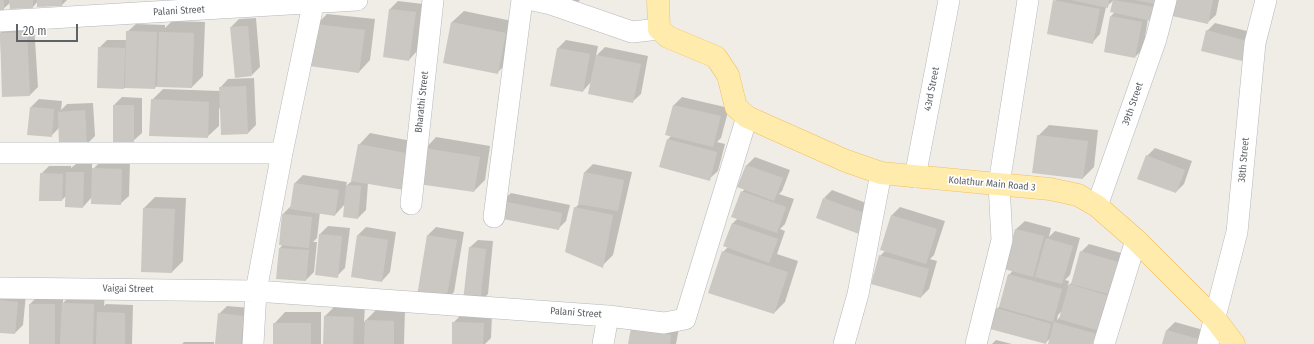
<!DOCTYPE html>
<html>
<head>
<meta charset="utf-8">
<style>
  body { margin:0 }
  #map { position:relative; width:1314px; height:344px; overflow:hidden; background:#f0ede7; font-family:"Fira Sans Condensed",sans-serif }
  canvas { display:block }
  .scale { position:absolute; left:16px; top:24px; width:62px; height:18px; box-sizing:border-box; border:2px solid #5e6367; border-top:0; padding-left:5px; font-size:12px; line-height:14px; white-space:nowrap; color:#5e6367; -webkit-text-stroke:3px #fff; paint-order:stroke }
</style>
</head>
<body>
<div id="map">
<canvas width="1314" height="344"></canvas>
<div class="scale">20 m</div>
</div>
<script>
const c = document.querySelector('canvas').getContext('2d');
c.lineJoin = 'round';
function paint(path, color) { c.fillStyle = color; c.fill(path, 'evenodd'); }
const shape = rows => new Path2D(rows.map(r => 'M' + r).join(''));
function strokePath(path, color, width, dash) { c.strokeStyle = color; c.lineWidth = width; c.lineCap = dash ? 'butt' : 'round'; c.setLineDash(dash || []); c.stroke(path); }
function label(font, color, halo, rows, align = 'center') {
  c.font = font + ' "Fira Sans Condensed",sans-serif'; c.lineWidth = 3.5; c.setLineDash([]); c.textBaseline = 'middle'; c.strokeStyle = halo; c.fillStyle = color; for (const [text, x, y, turn = 0] of rows) {
    c.save(); c.translate(x, y); c.rotate((+turn || 0) * Math.PI / 180); c.textAlign = isNaN(turn) ? turn : align; if (halo) c.strokeText(text, 0, 0); c.fillText(text, 0, 0); c.restore();
  }
}
const shadow = shape([
  [0,0,67,0,62,5,38,1,33,7,11,2,3,9,0,9],
  [568,0,580,0,578,2],
  [1055,0,1162,0,1148,19,1143,49,1135,57,1111,16,1115,12,1114,0,1106,7,1100,34,1092,43],
  [1177,0,1219,0,1216,15,1207,23],
  [398,1,423,4,417,51,409,60,390,9],
  [464,11,517,22,508,62,497,73,444,62,452,22],
  [327,14,375,19,370,60,359,72,316,25],
  [256,18,260,67,252,75,231,27,239,19],
  [172,21,205,22,203,76,192,87,159,84,155,88,123,88,99,48,107,40,127,40,127,32,136,24,165,25,165,28],
  [1215,23,1255,33,1250,52,1242,60,1207,31],
  [34,24,38,87,30,95,3,96,0,33,8,25],
  [566,40,598,46,596,56,605,47,648,56,641,94,632,102,591,82,583,91,551,85,558,48],
  [254,78,256,125,248,133,219,108,219,126,207,137,152,100,163,89,220,91,220,88,228,79],
  [122,97,142,98,142,133,133,141,114,105],
  [682,97,729,108,721,138,717,142,725,144,718,171,709,179,668,139,671,136,667,134,674,105],
  [39,99,62,101,61,110,67,104,93,103,95,136,87,144,59,128,51,136,31,107],
  [1049,125,1098,130,1094,167,1083,178,1038,136],
  [370,133,422,143,368,183,366,210,358,218,345,204,335,215,320,212,317,238,313,242,317,242,314,272,306,280,277,278,280,248,283,244,283,214,291,206,295,183,303,175,347,182,346,186,353,180,359,145],
  [436,137,490,146,485,180,474,191,425,149],
  [1155,148,1192,161,1184,184,1176,192,1147,156],
  [755,157,790,170,782,191,779,194,794,199,785,224,780,229,785,231,777,254,798,261,785,302,774,313,723,252,728,247,725,246,733,223,738,218,742,192,745,189,739,187,747,165],
  [101,161,130,162,129,196,120,204,92,197,83,207,66,196,62,200,41,174,49,166,71,166,71,168,76,164,92,164,92,170],
  [593,164,632,172,613,255,602,266,575,208,580,203,585,172],
  [832,190,874,206,867,225,824,198],
  [511,193,570,205,566,221,558,229,502,201],
  [155,197,186,198,183,261,172,272,142,271,144,208],
  [900,207,945,221,934,255,930,259,937,261,929,289,921,297,880,256,886,250,892,215],
  [1025,221,1051,228,1049,237,1055,231,1080,238,1070,275,1065,280,1069,281,1068,286,1073,281,1081,252,1089,244,1132,256,1107,344,1049,344,1051,338,1045,343,997,309,1001,305,1009,275,1013,270,1005,268,1016,229],
  [1062,311,1060,317,1057,320,1058,315],
  [328,226,350,228,345,268,337,276,316,274,320,234],
  [366,227,396,232,390,272,382,281,358,235],
  [436,227,464,232,454,292,446,300,418,295,428,235],
  [478,240,493,241,488,294,480,302,469,248],
  [0,292,26,294,23,325,15,333,0,332],
  [74,292,105,293,104,306,106,304,133,305,132,344,30,344,30,304,38,296,63,296,63,303],
  [336,305,365,306,364,322,377,309,405,310,404,344,324,344,325,316],
  [227,306,251,308,248,344,216,344,219,314],
  [285,312,321,312,321,344,274,344,274,324],
  [462,314,492,315,491,338,485,344,453,344,453,323],
  [1175,322,1207,331,1203,344,1163,344,1167,330],
  [679,328,676,344,629,344,632,329],
  [996,340,1012,344,992,344],
  [184,342,214,342,214,344,182,344]
]);
const building = shape([
  [0,0,4,0,4,10,0,10],
  [9,0,33,0,33,8,10,9],
  [37,0,62,0,62,6,37,7],
  [1053,0,1100,9,1093,44,1047,34],
  [1071,0,1109,0,1108,8],
  [1113,0,1155,7,1152,21,1110,12],
  [1135,0,1156,0,1155,4],
  [1176,0,1213,0,1208,24,1172,16],
  [389,9,416,12,409,61,383,57],
  [1110,16,1142,22,1135,58,1104,52],
  [451,22,506,33,498,74,443,63],
  [315,24,365,30,359,73,309,66],
  [248,26,252,76,235,78,230,27],
  [1206,30,1247,41,1242,61,1201,51],
  [126,31,157,32,155,89,125,88],
  [27,32,30,96,2,97,0,33],
  [159,32,194,33,192,88,157,87],
  [98,47,125,48,124,89,97,88],
  [557,48,590,54,583,92,550,86],
  [596,55,641,64,633,103,588,94],
  [246,86,248,134,221,135,219,87],
  [151,99,209,102,208,138,149,136],
  [113,105,134,105,134,142,113,142],
  [673,105,721,116,713,147,665,135],
  [30,107,54,109,52,137,27,135],
  [85,110,87,145,59,146,58,112],
  [1037,135,1088,141,1083,179,1032,173],
  [667,139,717,152,710,181,659,167],
  [358,144,411,154,404,190,351,181],
  [424,148,480,157,474,192,418,184],
  [1146,155,1185,170,1176,193,1137,179],
  [746,165,783,178,774,201,737,187],
  [92,168,122,169,121,205,91,204],
  [66,172,84,172,83,208,65,207],
  [584,172,624,180,618,211,578,204],
  [40,173,63,174,62,201,39,201],
  [294,183,339,190,335,216,290,209],
  [346,185,361,186,358,219,343,217],
  [741,191,786,207,777,233,731,217],
  [823,198,867,214,859,234,816,218],
  [502,201,562,213,559,230,498,218],
  [574,207,613,215,603,268,565,252],
  [143,208,175,209,172,273,141,272],
  [282,214,312,217,309,248,279,245],
  [891,215,937,229,926,264,880,250],
  [732,223,778,239,769,263,723,246],
  [1015,229,1044,236,1033,277,1004,269],
  [319,234,342,236,338,278,315,275],
  [357,235,388,240,382,282,351,277],
  [427,235,457,240,446,301,417,296],
  [1046,238,1073,246,1062,284,1035,277],
  [469,247,486,249,480,303,463,301],
  [279,248,309,250,306,281,276,279],
  [722,251,788,272,774,314,708,293],
  [1080,251,1125,264,1116,296,1071,284],
  [879,255,929,269,921,298,871,284],
  [1008,274,1062,289,1053,322,999,307],
  [1069,284,1116,298,1107,333,1059,319],
  [0,300,18,302,15,334,0,333],
  [62,303,94,304,93,344,60,344],
  [29,304,55,304,55,344,29,344],
  [996,308,1051,324,1046,344,990,329],
  [97,312,125,313,125,344,96,344],
  [218,313,244,316,241,344,215,344],
  [324,316,354,317,353,344,323,344],
  [365,320,394,321,394,344,364,344],
  [452,322,484,323,483,344,452,344],
  [1054,322,1104,336,1102,344,1048,344],
  [273,323,311,323,311,344,273,344],
  [631,328,671,335,670,344,628,344],
  [1166,330,1199,339,1198,344,1162,344]
]);
const minor = shape([
  [533,0,551,4,632,32,659,29],
  [0,21,357,0],
  [0,153,282,153],
  [915,177,949,0],
  [411,204,433,0],
  [1097,206,1156,39,1166,0],
  [494,217,522,0],
  [0,288,256,291,608,316,664,323,685,319,747,117],
  [253,344,256,291,282,153,314,0],
  [603,344,608,316],
  [844,344,858,294,881,173],
  [976,344,1002,240,999,184,1028,0],
  [1104,344,1136,240],
  [1208,344,1237,232,1255,43,1266,0]
]);
const major = shape([
  [658,0,659,29,668,37,716,57,728,75,736,107,747,117,846,161,881,173,1050,189,1078,195,1097,206,1136,240,1215,319,1234,344]
]);
const streetNames = [
  ["Palani Street",179,11,-3],
  ["43rd Street",932,89,-79],
  ["Bharathi Street",422,102,-84],
  ["39th Street",1133,104,-71],
  ["38th Street",1244,160,-85],
  ["Kolathur Main Road 3",992,184,5],
  ["Vaigai Street",128,289,1],
  ["Palani Street",576,313,4]
];
paint(shadow, '#0003');
paint(building, '#cbc8c3');
strokePath(minor, '#b4b7bb', 22);
strokePath(major, '#f4be5c', 23);
strokePath(minor, '#fff', 21);
strokePath(major, '#ffecad', 22);
label('10px', '#5e6367', '#fff', streetNames);
</script>
</body>
</html>
